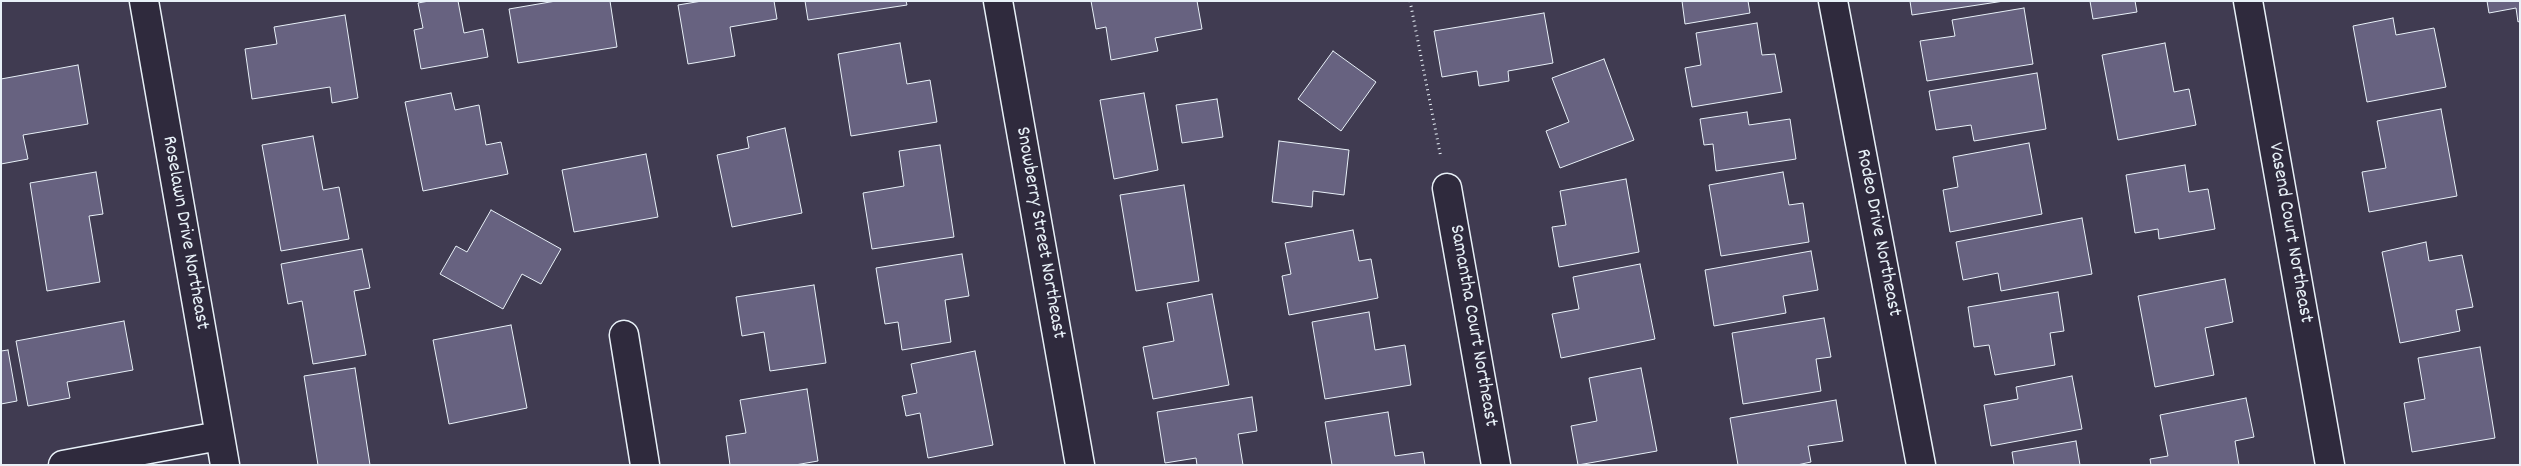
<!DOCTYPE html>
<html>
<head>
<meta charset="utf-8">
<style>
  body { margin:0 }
  #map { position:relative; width:2521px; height:466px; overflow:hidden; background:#403b51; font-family:Dekko,sans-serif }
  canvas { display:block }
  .frame { position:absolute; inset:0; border:2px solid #e8f1f8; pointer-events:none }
</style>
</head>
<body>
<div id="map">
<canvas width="2521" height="466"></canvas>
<div class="frame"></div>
</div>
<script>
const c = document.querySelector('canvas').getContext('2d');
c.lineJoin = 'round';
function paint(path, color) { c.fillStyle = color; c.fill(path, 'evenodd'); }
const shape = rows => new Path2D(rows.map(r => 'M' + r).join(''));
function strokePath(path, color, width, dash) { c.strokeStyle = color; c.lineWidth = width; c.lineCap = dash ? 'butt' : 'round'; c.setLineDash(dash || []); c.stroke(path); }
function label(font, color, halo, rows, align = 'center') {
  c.font = font + ' Dekko,sans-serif'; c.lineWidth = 4.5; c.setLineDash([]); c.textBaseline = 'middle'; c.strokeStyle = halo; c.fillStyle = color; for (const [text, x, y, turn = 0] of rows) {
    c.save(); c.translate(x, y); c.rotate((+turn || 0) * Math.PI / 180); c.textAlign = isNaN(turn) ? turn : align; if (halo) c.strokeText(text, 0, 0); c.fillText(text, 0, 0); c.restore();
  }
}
const building = shape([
  [429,1,458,1,464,33,483,29,488,57,421,69,414,30,423,28,418,3,429,1],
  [556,1,610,1,617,47,518,63,509,9,556,1],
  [702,1,774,1,777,19,730,27,735,56,688,64,678,5,702,1],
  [805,1,906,1,907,5,808,20,805,1],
  [1091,1,1197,1,1202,29,1155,38,1158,51,1111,60,1106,27,1096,29,1091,1],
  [1682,1,1748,1,1750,13,1685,24,1682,1],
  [1910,1,2004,1,1912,15,1910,1],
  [2090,1,2135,1,2137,12,2093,19,2090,1],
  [2487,1,2520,1,2520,21,2518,22,2516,8,2489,13,2487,1],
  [2024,8,2033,64,1927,81,1920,41,1955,36,1952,20,2024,8],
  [1544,13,1553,63,1508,71,1509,81,1479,86,1477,71,1442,77,1434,31,1544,13],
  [345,15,358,98,332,103,330,87,252,99,245,49,277,44,274,27,345,15],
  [2393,18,2396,35,2434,28,2446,87,2367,102,2353,26,2393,18],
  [1757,23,1762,55,1775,54,1782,92,1692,107,1685,68,1701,65,1696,33,1757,23],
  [900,43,907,84,930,80,937,122,851,136,838,54,900,43],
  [2165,43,2174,92,2189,89,2196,125,2118,140,2102,55,2165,43],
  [1333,51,1376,82,1341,131,1298,99,1333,51],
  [1604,59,1634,140,1560,168,1546,131,1569,122,1552,78,1604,59],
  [78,65,88,124,23,135,28,159,1,164,1,79,78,65],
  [2037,73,2046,129,1974,141,1971,125,1936,130,1929,91,2037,73],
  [451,93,455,110,479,105,486,145,501,142,508,174,423,191,405,102,451,93],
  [1144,93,1158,170,1114,179,1100,100,1144,93],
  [1217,99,1223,137,1182,143,1176,105,1217,99],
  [2441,109,2457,196,2369,212,2362,172,2386,168,2377,121,2441,109],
  [1747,112,1749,125,1790,119,1796,159,1716,171,1713,144,1704,145,1700,119,1747,112],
  [785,128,802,213,732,227,717,155,749,148,747,137,785,128],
  [313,136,323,190,339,187,349,239,281,251,262,145,313,136],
  [1279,141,1349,150,1344,195,1313,191,1312,207,1272,202,1279,141],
  [2029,143,2042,214,1950,232,1943,190,1958,187,1953,157,2029,143],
  [940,145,954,237,872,249,863,193,904,186,899,151,940,145],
  [646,154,658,217,574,232,562,170,646,154],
  [2185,165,2189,192,2208,189,2215,229,2159,239,2158,229,2135,233,2126,175,2185,165],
  [96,172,103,214,89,216,100,282,47,291,30,183,96,172],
  [1783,172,1789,205,1803,203,1809,242,1721,256,1709,185,1783,172],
  [1626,179,1639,252,1559,267,1552,227,1566,225,1560,191,1626,179],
  [1184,185,1199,281,1136,291,1120,195,1184,185],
  [491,210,561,249,541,284,522,274,503,309,440,274,456,246,467,252,491,210],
  [2082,218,2092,274,2001,291,1998,273,1963,280,1956,242,2082,218],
  [1353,230,1359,261,1371,259,1378,298,1289,315,1282,276,1291,274,1285,243,1353,230],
  [2426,242,2429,261,2462,255,2473,307,2456,310,2460,331,2400,343,2382,252,2426,242],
  [362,249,370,288,354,291,366,355,313,364,302,301,288,304,281,264,362,249],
  [1811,251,1818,290,1783,296,1786,313,1714,326,1705,270,1811,251],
  [962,254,969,296,945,300,951,342,902,350,898,322,885,324,876,268,962,254],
  [1640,264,1655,339,1561,358,1552,314,1579,309,1573,277,1640,264],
  [2225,279,2233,322,2205,328,2214,375,2155,387,2138,296,2225,279],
  [814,285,826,363,770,371,764,332,742,336,736,297,814,285],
  [2058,292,2064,331,2050,333,2055,365,1995,375,1989,345,1974,347,1968,307,2058,292],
  [1212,294,1229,385,1153,399,1143,347,1174,341,1167,303,1212,294],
  [1369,312,1375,350,1405,345,1411,385,1325,399,1312,322,1369,312],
  [1824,318,1831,357,1816,359,1821,391,1743,404,1732,333,1824,318],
  [124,321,133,370,67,382,70,398,28,406,16,341,124,321],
  [511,325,527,408,449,424,433,340,511,325],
  [2480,347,2495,438,2412,452,2404,403,2425,399,2418,358,2480,347],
  [8,350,17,401,1,404,1,351,8,350],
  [975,351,993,445,928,458,920,413,906,416,902,396,917,393,911,364,975,351],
  [355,368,370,465,318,465,304,376,355,368],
  [1641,368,1657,451,1578,465,1571,426,1597,421,1589,378,1641,368],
  [2072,376,2082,429,1991,446,1984,405,2018,399,2016,387,2072,376],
  [807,389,818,461,795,465,730,465,726,436,746,433,740,400,807,389],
  [1252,397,1257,431,1238,434,1243,465,1197,465,1196,458,1165,463,1157,412,1252,397],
  [2246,398,2254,437,2235,441,2239,465,2151,465,2150,459,2168,456,2160,415,2246,398],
  [1836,400,1843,441,1808,446,1811,462,1797,465,1738,465,1730,418,1836,400],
  [1388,412,1395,456,1423,452,1425,465,1332,465,1325,422,1388,412],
  [2076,441,2080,465,2014,465,2012,452,2076,441]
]);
const path = shape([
  [1410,1,1441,158]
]);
const minor = shape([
  [144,1,225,465],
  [998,1,1080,465],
  [1833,1,1921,465],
  [2248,1,2330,465],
  [1447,188,1496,465],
  [624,335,645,465],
  [63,465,219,436]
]);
const streetNames = [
  ["Roselawn Drive Northeast",184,233,80],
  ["Snowberry Street Northeast",1039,233,80],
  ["Rodeo Drive Northeast",1877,233,79],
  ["Vasend Court Northeast",2289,233,80],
  ["Samantha Court Northeast",1472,326,80]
];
paint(building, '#676280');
strokePath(building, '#e8f1f8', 1);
strokePath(minor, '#e8f1f8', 31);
strokePath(path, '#e8f1f8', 3, [1, 4]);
strokePath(minor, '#2f2a3d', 28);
label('20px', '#e8f1f8', '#2f2a3d', streetNames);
</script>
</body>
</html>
